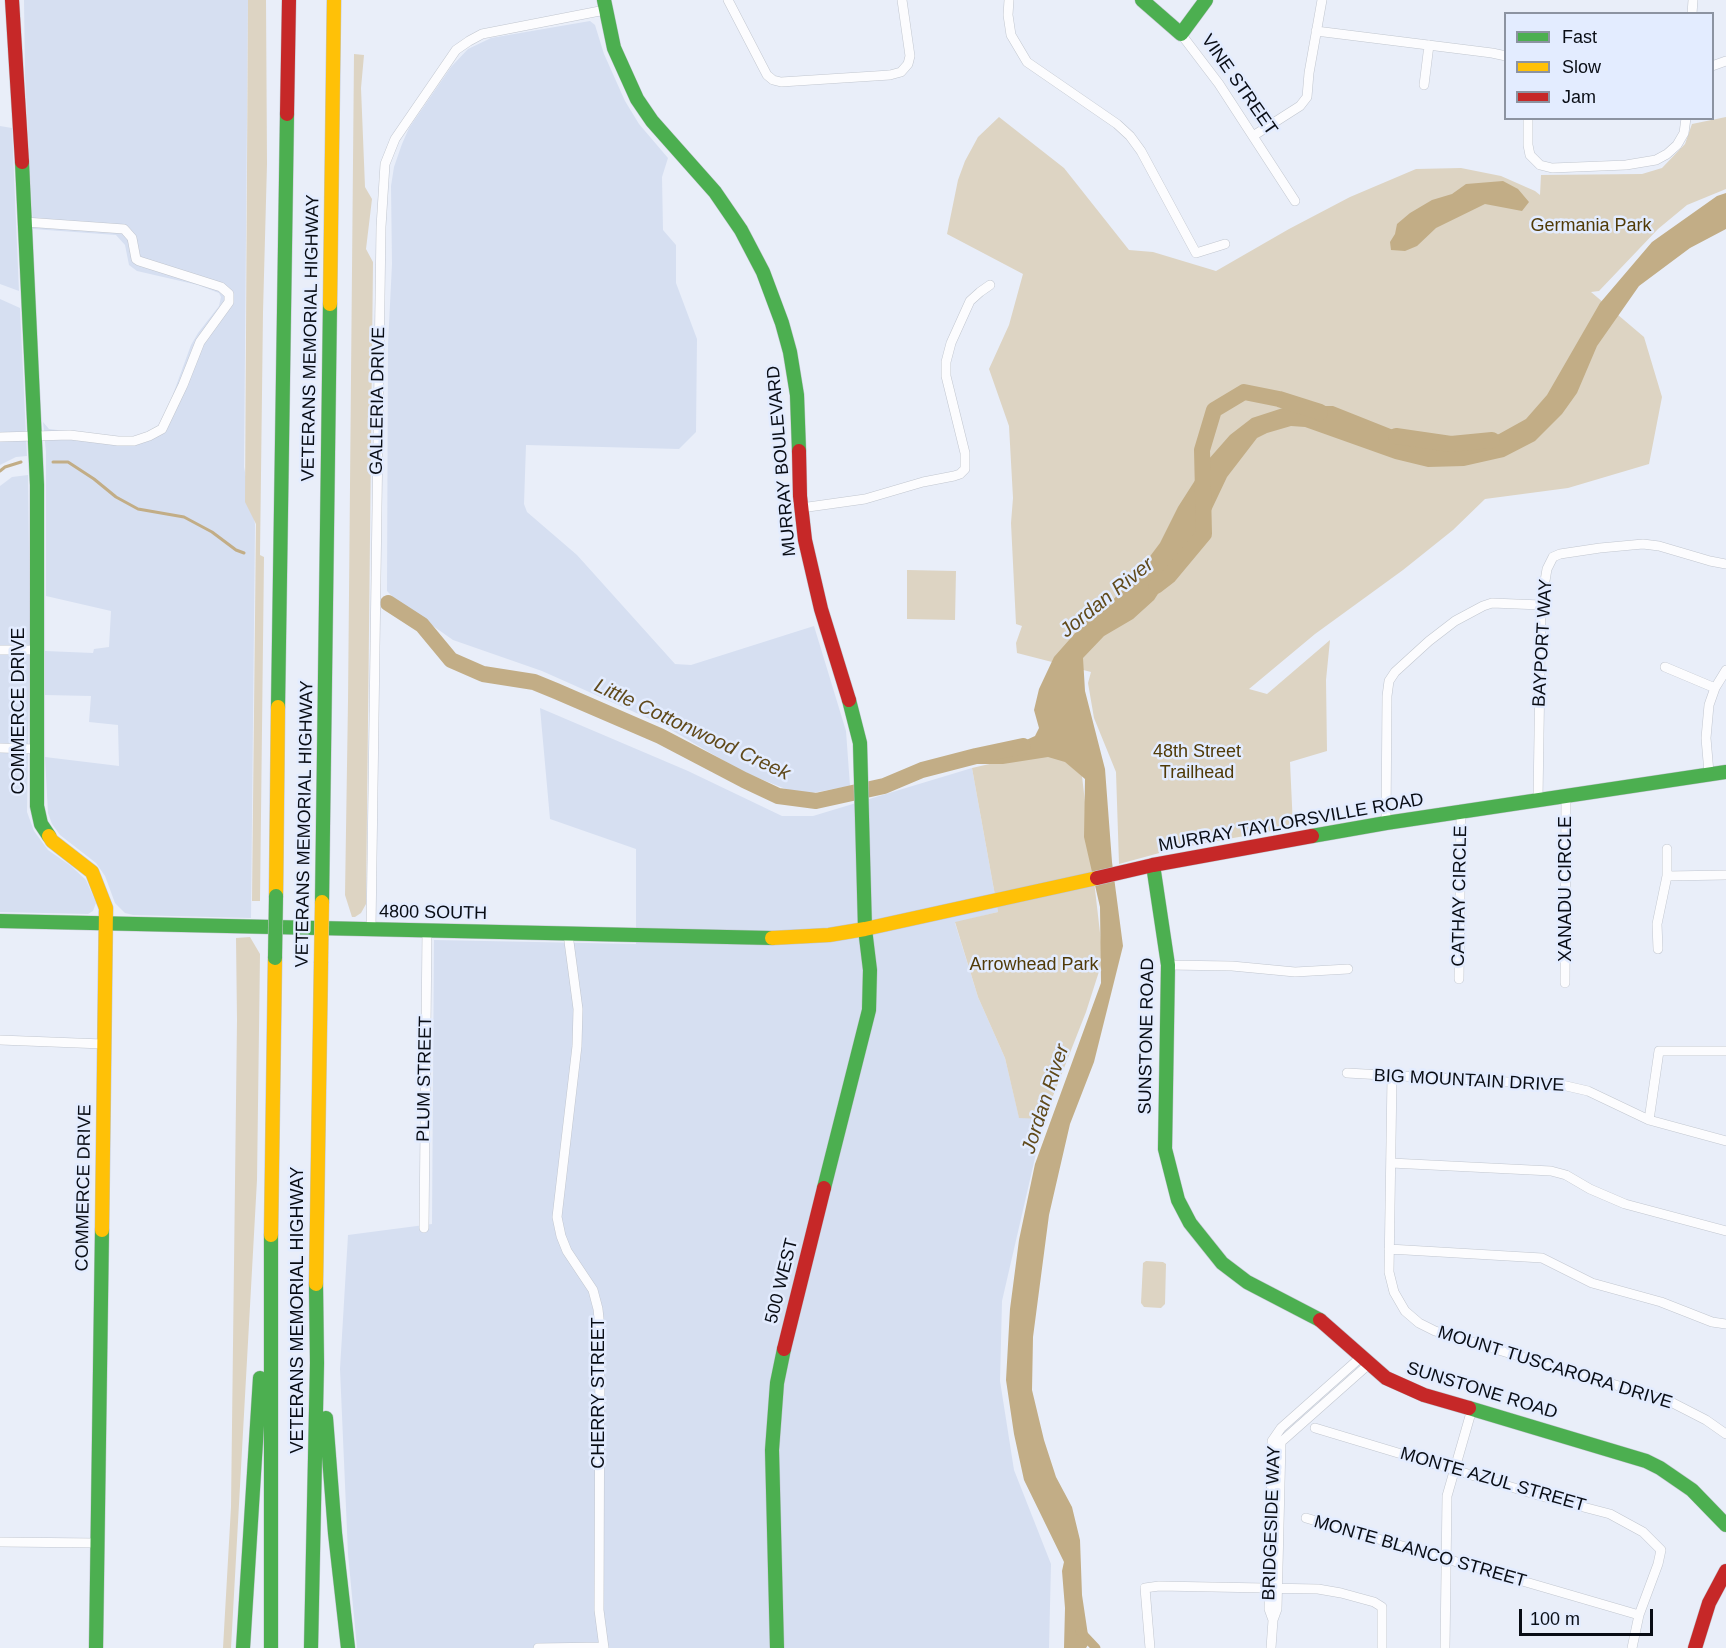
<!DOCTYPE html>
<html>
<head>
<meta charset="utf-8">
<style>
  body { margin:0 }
  #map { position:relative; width:1726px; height:1648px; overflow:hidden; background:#e9eef9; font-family:Helvetica,sans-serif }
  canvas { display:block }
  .legend { position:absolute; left:1504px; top:12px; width:210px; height:108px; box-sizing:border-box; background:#e3ecff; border:2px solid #8c93a1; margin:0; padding:8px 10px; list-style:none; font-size:18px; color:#090d15 }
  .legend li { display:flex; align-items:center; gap:12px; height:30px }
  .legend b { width:30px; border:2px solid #8c93a1 }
  .scale { position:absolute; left:1519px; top:1609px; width:134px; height:27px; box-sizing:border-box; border:3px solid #090d15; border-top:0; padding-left:8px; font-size:18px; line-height:21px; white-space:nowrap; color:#090d15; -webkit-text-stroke:4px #e3ecff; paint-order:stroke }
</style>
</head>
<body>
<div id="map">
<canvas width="1726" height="1648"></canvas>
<ul class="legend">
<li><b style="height:8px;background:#4caf50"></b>Fast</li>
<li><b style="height:8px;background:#ffc107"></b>Slow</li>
<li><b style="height:8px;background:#c62828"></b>Jam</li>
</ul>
<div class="scale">100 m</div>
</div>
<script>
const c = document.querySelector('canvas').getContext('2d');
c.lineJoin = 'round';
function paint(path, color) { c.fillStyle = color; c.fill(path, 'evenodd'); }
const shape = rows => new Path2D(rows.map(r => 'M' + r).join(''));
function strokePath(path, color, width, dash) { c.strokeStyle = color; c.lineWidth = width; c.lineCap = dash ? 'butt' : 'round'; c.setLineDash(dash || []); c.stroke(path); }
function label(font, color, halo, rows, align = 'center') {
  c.font = font + ' Helvetica,sans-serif'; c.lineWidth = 5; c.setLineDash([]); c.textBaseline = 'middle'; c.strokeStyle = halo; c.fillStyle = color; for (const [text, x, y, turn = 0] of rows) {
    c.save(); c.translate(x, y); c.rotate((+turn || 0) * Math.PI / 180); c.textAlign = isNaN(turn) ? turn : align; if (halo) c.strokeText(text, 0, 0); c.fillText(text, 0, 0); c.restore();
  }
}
const built = shape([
  [24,0,248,0,244,467,255,524,251,918,133,915,125,913,115,903,105,876,96,863,60,835,52,824,48,813,45,757,119,766,118,725,89,722,91,696,45,695,45,651,93,653,94,649,109,647,111,611,46,596,46,452,43,422,49,429,125,438,144,436,156,431,168,408,191,345,198,333,219,306,221,297,219,293,198,285,137,271,129,265,125,245,116,235,33,229,25,75],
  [590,21,595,25,604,54,625,101,639,124,668,158,662,177,663,230,676,245,676,283,697,339,696,432,679,449,526,445,524,504,527,512,577,555,675,664,691,665,814,626,846,731,850,786,801,795,743,772,661,724,542,671,453,640,396,600,387,591,388,344,392,264,391,186,394,167,402,144,409,128,451,67,468,49,491,38],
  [0,126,12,128,19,291,0,284],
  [0,299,20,308,27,456,16,457,0,465],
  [28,475,30,629,27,812,34,831,48,850,71,866,86,880,96,903,93,911,88,914,0,912,0,486,12,477],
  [540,708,688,771,782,816,813,816,972,768,998,912,955,923,978,997,1005,1058,1019,1117,1044,1119,1002,1301,1000,1381,1014,1470,1051,1564,1049,1648,357,1648,348,1554,340,1369,348,1235,432,1224,434,940,636,944,636,849,550,819]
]);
const green = shape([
  [248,0,266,0,267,164,263,312,260,555,264,557,260,901,252,901,256,524,245,502],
  [354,54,364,55,361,88,365,187,372,199,366,249,373,262,366,904,361,913,355,917,352,917,345,895,348,701],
  [999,117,1064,168,1129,250,1153,252,1216,271,1289,229,1350,197,1416,169,1461,168,1501,176,1535,191,1540,195,1541,175,1642,174,1662,168,1685,144,1692,124,1726,117,1726,189,1687,205,1658,229,1599,291,1591,292,1644,337,1662,397,1649,464,1568,488,1485,499,1453,530,1403,570,1315,634,1249,689,1267,694,1330,640,1326,680,1327,751,1290,762,1293,827,1174,849,1119,864,1116,772,1094,718,1088,683,1091,672,1017,653,1016,643,1022,626,1016,624,1011,523,1013,498,1009,426,989,369,1009,325,1023,274,947,234,958,180,965,161,978,137],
  [907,570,956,571,955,620,907,619],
  [1033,754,1060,757,1082,776,1103,959,1086,1012,1044,1119,1019,1118,1005,1058,978,997,955,922,998,912,972,768],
  [250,937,260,954,257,1180,231,1648,223,1648,231,1507,237,1020,236,938],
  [1146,1261,1163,1262,1166,1264,1165,1304,1161,1308,1144,1307,1141,1303,1143,1263]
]);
const water = shape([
  [1503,181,1518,189,1529,202,1522,211,1485,204,1436,228,1417,246,1405,251,1391,250,1390,242,1395,234,1397,224,1410,213,1432,200,1452,194,1466,184],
  [1726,193,1726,229,1690,248,1639,286,1597,346,1577,393,1562,414,1535,441,1504,457,1464,466,1428,467,1395,459,1305,427,1291,426,1267,433,1257,438,1227,477,1209,515,1154,600,1133,619,1104,636,1083,658,1085,691,1105,769,1112,862,1123,946,1094,1062,1070,1124,1049,1215,1033,1337,1032,1390,1044,1440,1056,1477,1072,1507,1080,1540,1082,1595,1088,1635,1088,1645,1086,1648,1064,1648,1065,1608,1062,1571,1064,1562,1024,1480,1014,1434,1006,1380,1010,1309,1019,1240,1035,1164,1101,983,1100,907,1084,837,1085,779,1065,762,1048,757,1003,764,974,764,1035,736,1039,728,1034,710,1039,689,1054,657,1085,622,1113,600,1139,571,1160,543,1178,507,1208,460,1230,435,1252,418,1289,406,1333,406,1421,441,1467,443,1499,434,1526,419,1547,395,1600,303,1652,242,1717,196]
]);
const stream = shape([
  [53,462,68,462,94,479,116,497,138,509,184,517,212,532,236,550,244,553],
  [0,471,5,467,21,462]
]);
const canal = shape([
  [1080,1631,1096,1648]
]);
const river = shape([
  [1396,436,1451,444,1492,440],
  [1156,586,1169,576,1204,534,1202,450,1214,410,1244,392,1279,399,1320,412],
  [388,603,422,625,451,660,483,674,534,682,556,691,660,736,744,780,778,796,816,801,884,786,922,770,976,756,1023,746]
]);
const street = shape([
  [728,0,767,75,773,80,781,82,890,75,901,72,908,64,910,56,902,0],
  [1009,0,1008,15,1011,35,1027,62,1117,124,1130,136,1141,151,1196,253,1225,244],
  [1692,14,1693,0],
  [1316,31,1492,53,1506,56],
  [1181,34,1219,84,1295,201],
  [1712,66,1726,61],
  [1424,85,1429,45],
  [1528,118,1528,145,1530,155,1540,165,1552,168,1626,165,1656,160,1667,154,1677,145,1684,133,1686,118],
  [1253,136,1300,106,1307,97,1309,73,1322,0],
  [0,437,70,435,118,441,134,441,149,436,162,429,183,385,200,342,229,302,229,294,221,287,139,261,136,259,132,238,124,229,25,222],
  [801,508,865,499,923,482,954,476,960,474,965,469,965,453,946,376,946,362,951,343,970,301,980,292,990,285],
  [0,650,37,650],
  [1665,667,1715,688],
  [0,748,36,749],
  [1709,773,1706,738,1709,705,1715,688,1726,670],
  [1538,799,1541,605,1547,569,1553,557,1560,554,1600,548,1643,544,1659,546,1710,561,1726,564],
  [1386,823,1387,696,1389,681,1395,672,1429,641,1455,621,1483,606,1492,603,1541,605],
  [1667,876,1726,875],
  [371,929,381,227,385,164,395,139,456,50,469,41,482,34,605,10],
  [568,934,578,1009,577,1046,557,1217,561,1236,567,1251,593,1290,598,1309,600,1328,599,1610,604,1648],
  [1658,949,1657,924,1667,876,1667,849],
  [1168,965,1232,966,1295,972,1348,969],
  [1459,979,1461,812],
  [1565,983,1566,795],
  [0,1040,103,1044],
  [1347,1073,1562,1085,1588,1091,1649,1120,1726,1141],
  [1392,1076,1389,1272,1394,1292,1405,1311,1419,1323,1435,1331,1669,1401,1706,1420,1726,1434],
  [1649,1120,1659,1051,1726,1051],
  [1391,1163,1551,1171,1566,1175,1590,1189,1625,1204,1726,1231],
  [424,1228,427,930],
  [1389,1249,1542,1258,1592,1283,1661,1302,1712,1322,1726,1324],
  [1315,1428,1541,1496,1610,1514,1643,1532,1661,1550,1658,1564,1639,1615,1632,1648],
  [1306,1518,1639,1615],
  [0,1542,97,1543],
  [1273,1620,1269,1609,1272,1441,1281,1428,1361,1357],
  [538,1648,604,1647],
  [1150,1648,1145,1588,1159,1586,1318,1589,1341,1593,1374,1602,1382,1607,1382,1648],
  [1271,1648,1273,1620,1277,1609,1281,1442,1369,1364],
  [1445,1648,1447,1496,1472,1409]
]);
const fast = shape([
  [604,0,614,48,637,99,652,121,715,192,741,230,763,272,782,323,790,352,797,395,799,451],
  [1142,0,1181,34,1206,0],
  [22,162,37,485,37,806,41,824,49,836],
  [278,707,287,114],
  [1312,836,1386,823,1726,772],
  [1153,865,1168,965,1165,1149,1178,1200,1190,1223,1222,1263,1247,1282,1320,1320],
  [322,902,330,304],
  [0,921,772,938],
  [824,1188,869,1010,870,970,865,929,860,743,849,700],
  [271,1235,271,1648],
  [1469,1408,1646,1461,1660,1468,1692,1490,1726,1525],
  [326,1418,335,1533,348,1648],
  [96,1648,102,1230],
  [243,1648,260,1378],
  [311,1648,317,1363,316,1284],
  [777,1648,772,1450,777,1383,784,1349]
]);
const slow = shape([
  [330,304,334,0],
  [49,836,52,841,92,872,106,908,102,1230],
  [276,896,278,707],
  [772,938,829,935,865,929,1097,878],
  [271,1235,275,958],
  [316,1284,321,963]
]);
const jam = shape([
  [12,0,22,162],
  [287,114,289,0],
  [799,451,800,496,805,540,821,609,849,700],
  [1097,878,1153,865,1312,836],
  [1320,1320,1386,1378,1424,1395,1469,1408],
  [784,1349,824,1188],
  [1695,1648,1709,1603,1726,1571]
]);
const fastBridge = shape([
  [275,958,276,896]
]);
const slowBridge = shape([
  [321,963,322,902]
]);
const streetNames = [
  ["VINE STREET",1239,85,55],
  ["VETERANS MEMORIAL HIGHWAY",311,338,-89],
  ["GALLERIA DRIVE",378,401,-89],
  ["MURRAY BOULEVARD",782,461,-95],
  ["BAYPORT WAY",1543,643,-87],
  ["COMMERCE DRIVE",19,711,-90],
  ["MURRAY TAYLORSVILLE ROAD",1291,823,-10],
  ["VETERANS MEMORIAL HIGHWAY",305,824,-89],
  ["XANADU CIRCLE",1566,889,-90],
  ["CATHAY CIRCLE",1460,896,-89],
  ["4800 SOUTH",433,913,1],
  ["SUNSTONE ROAD",1147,1036,-89],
  ["PLUM STREET",425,1079,-89],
  ["BIG MOUNTAIN DRIVE",1469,1081,3],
  ["COMMERCE DRIVE",84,1188,-89],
  ["500 WEST",782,1281,-76],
  ["VETERANS MEMORIAL HIGHWAY",298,1310,-90],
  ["MOUNT TUSCARORA DRIVE",1555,1368,17],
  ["SUNSTONE ROAD",1482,1391,17],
  ["CHERRY STREET",599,1393,-90],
  ["MONTE AZUL STREET",1493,1480,16],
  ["BRIDGESIDE WAY",1272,1523,-88],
  ["MONTE BLANCO STREET",1420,1552,16]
];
const parkNames = [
  ["Germania Park",1591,226],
  ["48th Street",1197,752],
  ["Trailhead",1197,773],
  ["Arrowhead Park",1034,965]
];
const waterNames = [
  ["Jordan River",1107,598,-39],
  ["Little Cottonwood Creek",692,730,25],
  ["Jordan River",1046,1099,-72]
];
paint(built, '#d6dff1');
paint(green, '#ddd4c3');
paint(water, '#c2ad86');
strokePath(stream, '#c2ad86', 3);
strokePath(canal, '#c2ad86', 9);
strokePath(river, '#c2ad86', 16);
strokePath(street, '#c1c6cf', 10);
strokePath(fast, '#c1c6cf', 15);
strokePath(slow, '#c1c6cf', 15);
strokePath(jam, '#c1c6cf', 15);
strokePath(street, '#fcfcfe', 9);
strokePath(fast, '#4caf50', 14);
strokePath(slow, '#ffc107', 14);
strokePath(jam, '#c62828', 14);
strokePath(fastBridge, '#cbcdd2', 15, []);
strokePath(slowBridge, '#cbcdd2', 15, []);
strokePath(fastBridge, '#4caf50', 14);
strokePath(slowBridge, '#ffc107', 14);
label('18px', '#090d15', '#e3ecff', streetNames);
label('18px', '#503a07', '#e3ecff', parkNames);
label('italic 20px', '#60491a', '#e3ecff', waterNames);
</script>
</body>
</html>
